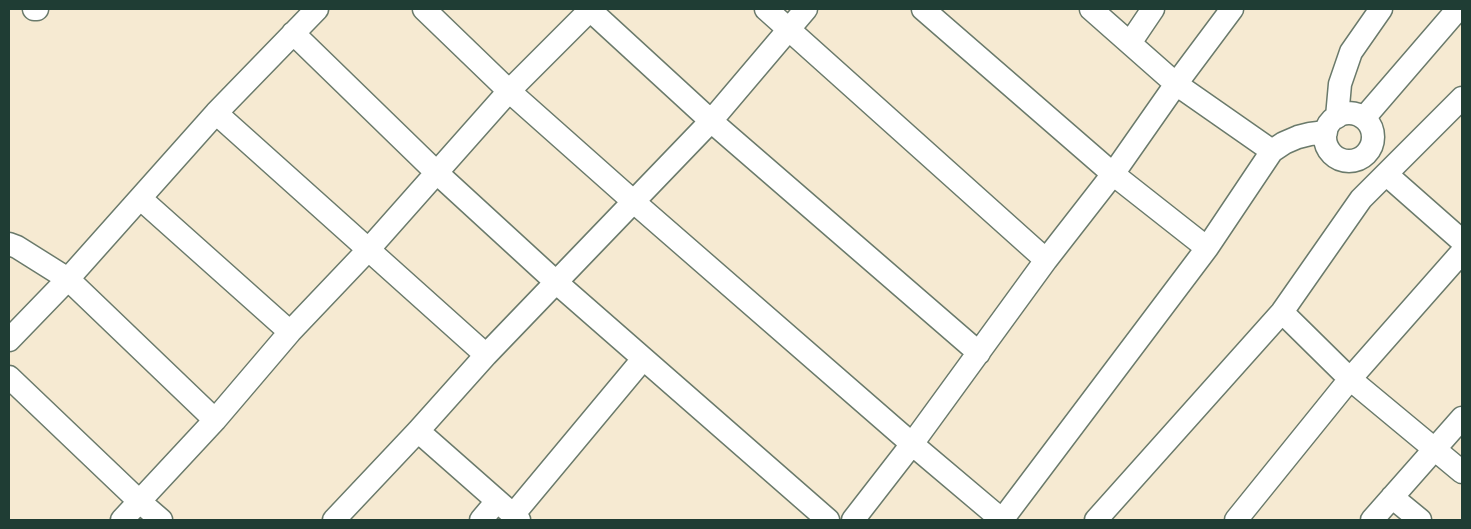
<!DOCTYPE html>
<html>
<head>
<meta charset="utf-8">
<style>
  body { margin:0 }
  #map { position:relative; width:1471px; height:529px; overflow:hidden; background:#f6ead2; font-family:"Patrick Hand",sans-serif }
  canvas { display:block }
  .frame { position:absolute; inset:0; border:10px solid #1f3d34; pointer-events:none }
</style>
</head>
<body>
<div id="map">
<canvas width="1471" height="529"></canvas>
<div class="frame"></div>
</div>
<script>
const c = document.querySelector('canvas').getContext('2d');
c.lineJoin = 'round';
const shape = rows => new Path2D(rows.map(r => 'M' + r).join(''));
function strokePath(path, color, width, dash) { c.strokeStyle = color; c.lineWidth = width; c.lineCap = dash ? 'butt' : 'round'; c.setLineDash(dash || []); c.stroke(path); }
const minor = shape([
  [34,9,37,9],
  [424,9,509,91,634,202,912,444,1002,520],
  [589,9,711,121,979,353],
  [766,9,1046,260],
  [923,9,1113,174,1207,248],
  [1091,9,1176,84,1272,151],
  [293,33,436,172,557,283,828,520],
  [1130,43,1153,9],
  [216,113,486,355],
  '1325 137a24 24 0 1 1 48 0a24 24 0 1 1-48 0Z',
  [1337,117,1340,84,1351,52,1381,9],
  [1364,118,1458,9],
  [1386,174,1462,241],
  [141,199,290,332],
  [9,244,17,247,68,279,215,420],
  [1282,312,1350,379,1462,472],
  [9,340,68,279,216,113,317,9],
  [9,377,139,501,161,520],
  [418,431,519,520],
  [1392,497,1420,520],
  [513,515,643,359],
  [122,520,215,420,290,332,368,250,509,91,591,9],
  [334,520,418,431,486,355,711,121,806,9],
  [481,520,497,501],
  [853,520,912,444,1046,260,1113,174,1176,84,1232,9],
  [1002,520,1207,248,1272,151,1284,143,1298,137,1310,134,1326,132],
  [1096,520,1282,312,1361,199,1462,98],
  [1236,520,1350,379,1462,252],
  [1372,520,1462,418]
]);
strokePath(minor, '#6a7a6b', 25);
strokePath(minor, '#fff', 22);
</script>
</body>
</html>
